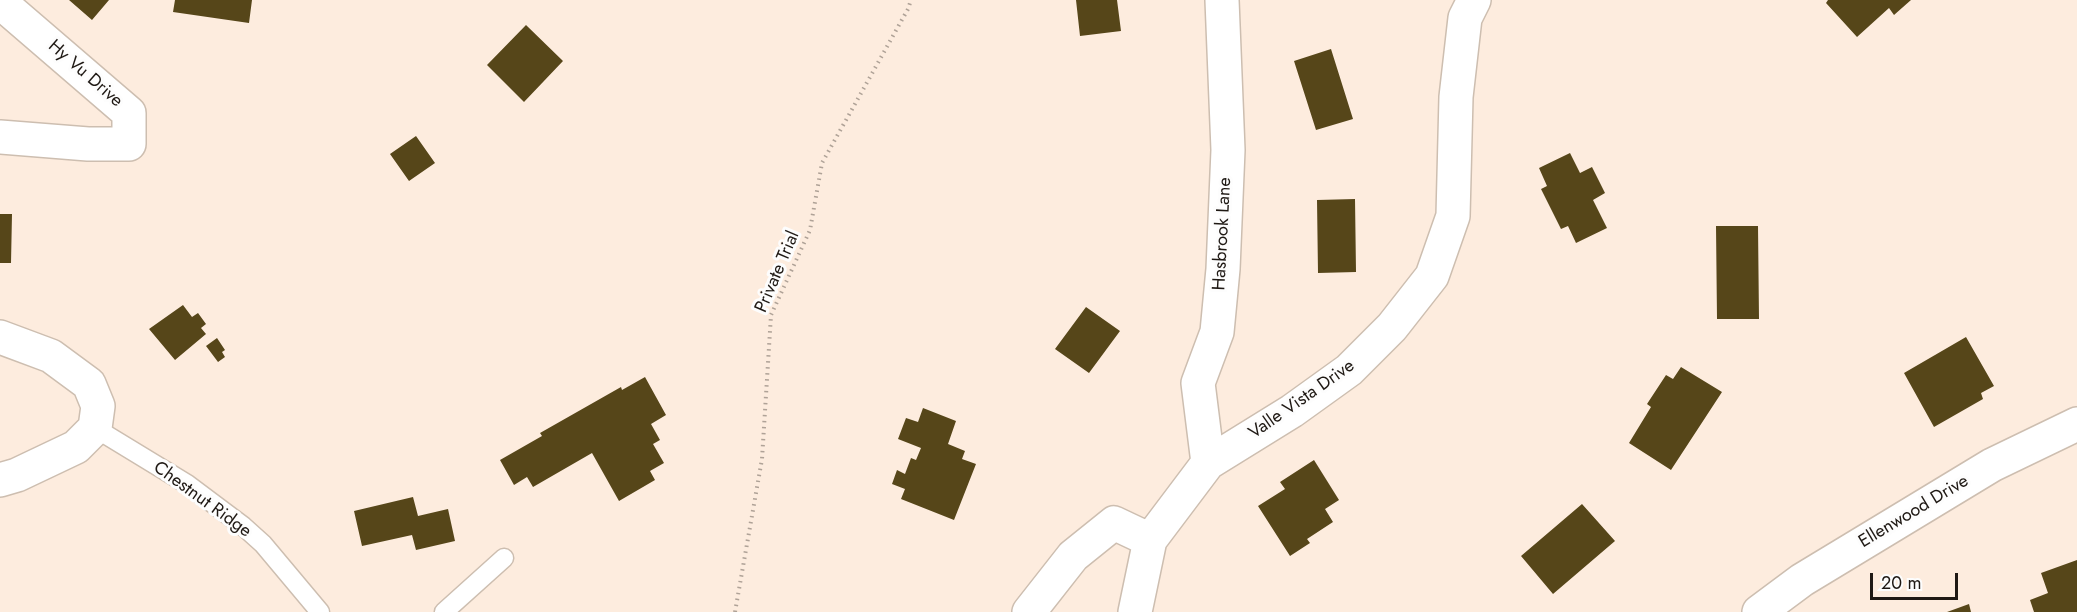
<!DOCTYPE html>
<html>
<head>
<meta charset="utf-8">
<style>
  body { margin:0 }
  #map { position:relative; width:2077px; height:612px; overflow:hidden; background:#fdecde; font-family:Jost,sans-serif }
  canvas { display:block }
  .scale { position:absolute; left:1870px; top:573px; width:88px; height:27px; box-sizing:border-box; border:3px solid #1f1914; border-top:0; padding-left:8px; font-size:18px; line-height:21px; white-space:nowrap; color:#1f1914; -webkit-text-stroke:4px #fdfdfd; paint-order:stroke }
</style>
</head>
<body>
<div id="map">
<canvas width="2077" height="612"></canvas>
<div class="scale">20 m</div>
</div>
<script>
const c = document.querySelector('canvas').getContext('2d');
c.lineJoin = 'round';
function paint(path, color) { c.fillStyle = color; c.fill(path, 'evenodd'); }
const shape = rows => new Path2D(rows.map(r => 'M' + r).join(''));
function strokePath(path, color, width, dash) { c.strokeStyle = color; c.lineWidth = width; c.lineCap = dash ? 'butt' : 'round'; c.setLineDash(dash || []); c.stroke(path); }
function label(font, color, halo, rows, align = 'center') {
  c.font = font + ' Jost,sans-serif'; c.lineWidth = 6; c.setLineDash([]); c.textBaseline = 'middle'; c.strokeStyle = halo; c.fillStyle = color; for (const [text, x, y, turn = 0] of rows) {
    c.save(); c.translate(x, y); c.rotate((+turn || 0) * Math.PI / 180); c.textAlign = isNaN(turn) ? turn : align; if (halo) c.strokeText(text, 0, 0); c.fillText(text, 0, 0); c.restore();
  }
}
const building = shape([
  [69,0,109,0,92,20],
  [175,0,252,0,249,23,173,12],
  [1076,0,1117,0,1121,31,1080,36],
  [1828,0,1911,0,1894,15,1889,8,1857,37,1826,3],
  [526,25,563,61,524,102,487,65],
  [1331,49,1353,119,1316,130,1294,61],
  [416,136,435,163,409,181,390,154],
  [1570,153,1580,173,1592,167,1605,193,1593,200,1607,228,1576,243,1568,226,1561,229,1541,189,1547,186,1539,168],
  [1355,199,1356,272,1318,273,1317,200],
  [0,214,12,214,11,263,0,263],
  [1716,226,1758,226,1759,319,1717,319],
  [183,305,192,317,198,313,206,324,201,328,206,334,175,360,149,329],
  [1086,307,1120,331,1089,373,1055,349],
  [1966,337,1994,386,1981,393,1983,399,1934,427,1904,373],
  [217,338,225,350,222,352,225,357,218,362,206,346],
  [1681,367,1722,392,1671,470,1629,443,1651,407,1647,404,1666,375,1673,379],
  [645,377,666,415,651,424,660,440,653,444,664,463,650,471,655,480,619,501,592,453,533,487,527,477,514,485,500,460,542,436,540,433,621,387,622,390],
  [923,408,956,421,948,444,965,451,962,459,976,464,954,520,901,499,905,489,892,484,897,470,905,474,911,458,916,460,921,448,898,439,906,418,918,422],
  [1314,460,1339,500,1325,509,1333,522,1307,539,1310,543,1290,556,1258,506,1285,489,1280,482],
  [413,497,418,516,448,509,455,541,416,550,412,535,362,546,354,511],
  [1582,504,1615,541,1553,594,1521,556],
  [2077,560,2077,612,2034,612,2030,600,2048,593,2041,573],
  [1969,604,1971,612,1947,612]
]);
const path = shape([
  [735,612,762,459,771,315,810,230,822,163,908,9,911,0]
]);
const lane = shape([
  [95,428,187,484,243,526,263,544,320,612],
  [444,612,504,558]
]);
const street = shape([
  [0,2,129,113,129,144,88,144,0,137],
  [0,337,51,356,89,384,98,406,95,428,76,447,17,475,0,480],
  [1208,463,1198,383,1217,332,1223,269,1228,150,1222,0],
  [1029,612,1073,556,1114,523,1150,540],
  [1135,612,1150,540,1208,463,1292,411,1349,370,1392,327,1432,276,1453,216,1456,97,1465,18,1474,0],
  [1759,612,1802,580,1992,465,2077,424]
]);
const streetNames = [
  ["Hy Vu Drive",85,74,41],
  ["Hasbrook Lane",1223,234,-87],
  ["Private Trial",778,272,-67],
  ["Valle Vista Drive",1302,400,-35],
  ["Chestnut Ridge",202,500,36],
  ["Ellenwood Drive",1914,512,-31]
];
paint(building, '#564619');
strokePath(lane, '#cdbeb0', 21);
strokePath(street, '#cdbeb0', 36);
strokePath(path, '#afa297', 4, [1.5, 4.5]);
strokePath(lane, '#fff', 18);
strokePath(street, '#fff', 33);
label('18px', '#1f1914', '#fdfdfd', streetNames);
</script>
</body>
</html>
